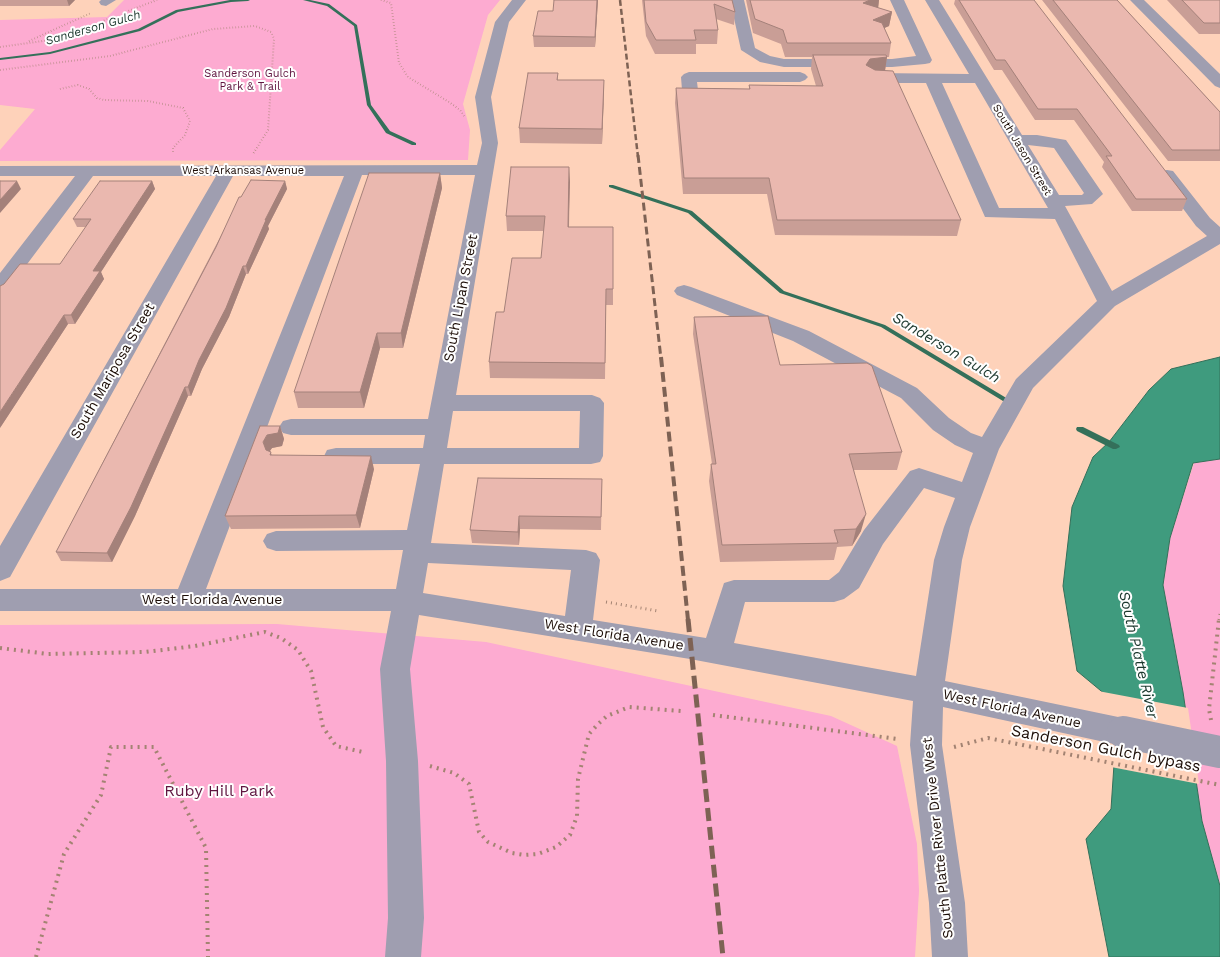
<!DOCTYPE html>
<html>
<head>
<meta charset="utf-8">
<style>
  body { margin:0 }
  canvas { display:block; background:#fed2ba }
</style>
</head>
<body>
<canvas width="1220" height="957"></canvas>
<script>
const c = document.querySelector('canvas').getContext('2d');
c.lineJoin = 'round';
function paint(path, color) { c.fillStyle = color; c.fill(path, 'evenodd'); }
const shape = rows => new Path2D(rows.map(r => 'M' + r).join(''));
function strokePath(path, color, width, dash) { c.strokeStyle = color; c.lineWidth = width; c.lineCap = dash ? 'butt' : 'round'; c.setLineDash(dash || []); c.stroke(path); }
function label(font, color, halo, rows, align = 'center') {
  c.font = font + ' "Work Sans",sans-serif'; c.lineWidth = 4; c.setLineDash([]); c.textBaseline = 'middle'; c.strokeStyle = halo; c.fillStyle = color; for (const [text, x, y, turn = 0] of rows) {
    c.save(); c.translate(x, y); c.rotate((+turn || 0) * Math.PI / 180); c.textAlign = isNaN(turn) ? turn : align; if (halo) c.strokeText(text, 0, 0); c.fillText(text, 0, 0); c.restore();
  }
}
const green = shape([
  [124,0,500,0,488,15,463,104,470,130,468,160,0,161,0,150,35,109,0,105,0,20,107,17],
  [1220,459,1220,886,1202,821,1183,692,1163,585,1170,538,1194,463],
  [277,624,486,642,831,716,897,746,917,844,919,891,915,957,0,957,0,625]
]);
const water = shape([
  [1220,357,1220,459,1193,463,1170,538,1163,585,1183,692,1202,821,1220,886,1220,957,1109,957,1086,839,1111,809,1118,705,1077,671,1063,586,1072,507,1093,457,1109,442,1149,390,1171,369,1220,357]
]);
const pier = shape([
  [1098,691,1188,708,1199,784,1111,767,1115,706]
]);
const stream = shape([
  [230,0,250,0,248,1,231,2,178,12,140,31,50,54,0,60,0,58,50,52,138,29,176,10,230,0],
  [303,0,310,0,329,4,357,25,371,105,390,131,416,143,416,145,412,145,386,133,367,105,354,26,327,6,303,0],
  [609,185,613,185,692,211,784,291,885,325,1008,399,1005,401,1003,401,881,327,780,293,688,213,609,187,609,185],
  [1077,427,1083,427,1119,445,1120,447,1116,449,1113,449,1077,431,1076,429,1077,427]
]);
const pathFar2 = shape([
  [381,0,391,3,399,63,408,77,449,102,460,110,464,116],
  [123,13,157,0],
  [29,41,91,13],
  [0,47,50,40,73,34,108,19],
  [0,70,110,56,213,29,255,26,271,32,274,39,268,130,253,154],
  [60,89,78,85,89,89,97,98,104,100,148,101,183,108,190,121,185,135,173,148,173,153]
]);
const pathFar1 = shape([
  [606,602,658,611],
  [1219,620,1220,614]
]);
const path = shape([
  [0,648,48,654,145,652,195,646,265,632,281,638,298,650,311,671,323,727,336,746,363,752],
  [713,715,898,739],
  [1211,720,1209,709,1219,619],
  [954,747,988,738,1220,785],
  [430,766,454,773,469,784,479,832,488,842,512,853,524,855,538,854,556,847,570,835,577,816,578,779,589,734,598,724,607,716,629,707,681,711],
  [36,957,64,854,101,795,111,747,154,747,206,848,208,957]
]);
const minor = shape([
  [101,0,116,0,106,6,101,5,99,2,101,0],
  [512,0,526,0,509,22,491,97,498,143,456,395,592,395,600,398,604,403,603,456,600,462,591,464,444,464,431,543,586,550,596,553,600,560,593,620,706,638,724,583,734,580,829,580,839,572,864,530,910,471,919,468,962,482,973,453,955,445,933,430,901,398,793,341,677,295,674,291,677,287,684,285,691,287,809,331,917,388,949,418,971,433,982,437,1016,379,1097,301,1055,219,985,217,926,83,873,83,868,81,865,78,868,75,873,73,969,74,925,0,939,0,1022,135,1037,135,1066,140,1103,194,1092,204,1065,206,1112,291,1207,236,1196,226,1161,179,1158,175,1161,171,1167,170,1173,171,1210,218,1220,227,1220,244,1115,306,1033,388,999,449,970,527,962,560,945,681,1123,718,1134,722,1139,732,1134,742,1123,746,943,707,942,745,965,903,968,957,932,957,929,903,910,745,913,701,690,659,419,615,410,669,418,761,424,918,421,957,385,957,388,918,386,761,380,669,391,611,0,611,0,589,178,589,344,176,233,176,10,577,0,581,0,546,216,176,93,176,7,291,0,293,0,273,75,176,0,176,0,166,477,165,482,143,475,97,495,22,512,0],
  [942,83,975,83,1048,208,999,208,942,83],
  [1028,145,1054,148,1084,193,1082,195,1059,195,1028,145],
  [362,175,475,175,428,419,291,419,283,421,279,427,283,433,291,435,425,435,423,448,336,448,327,450,324,456,327,462,336,464,420,464,407,530,276,531,267,534,263,541,267,548,276,551,403,550,396,589,206,589,362,175],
  [453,411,580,411,579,448,447,448,453,411],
  [924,488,955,498,944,527,934,560,916,676,734,643,745,602,834,602,844,599,859,588,883,544,924,488],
  [428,563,571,570,565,616,423,593,428,563],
  [730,0,744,0,755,48,770,56,784,59,892,59,916,56,890,0,904,0,932,60,930,63,925,64,892,67,784,67,760,62,741,50,730,0],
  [1130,0,1144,0,1220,74,1220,88,1215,86,1130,0],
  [689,72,800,72,805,74,808,77,805,80,800,82,697,82,698,90,695,93,690,95,685,93,682,90,681,77,684,74,689,72]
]);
const railFar3 = shape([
  [620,0,638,157]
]);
const railFar2 = shape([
  [638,155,661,359]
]);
const railFar1 = shape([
  [661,357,688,620]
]);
const rail = shape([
  [688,619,723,957]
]);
const minorBridge = shape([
  [1123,732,1220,752]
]);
const wall = shape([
  [0,0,75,0,69,6,0,6],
  [598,0,595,47,534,47,533,36,553,11],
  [642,0,732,0,735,12,734,25,716,19,718,30,717,44,696,44,696,54,655,54,646,36],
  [746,0,879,0,878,8,892,12,889,26,884,28,891,43,889,57,887,57,885,70,961,220,957,236,775,235,767,194,683,194,675,103,676,88,749,89,749,85,816,86,811,69,812,57,785,57,781,44,753,33],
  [955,0,959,0,1187,199,1182,211,1132,211,1102,167,1104,162,1074,120,1035,120,1002,70,994,70,954,4],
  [1042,0,1117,0,1220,112,1220,161,1168,161],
  [1167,0,1220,0,1220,34,1199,34],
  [558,73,558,80,604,80,602,144,520,143,519,128],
  [440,173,442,188,403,348,380,348,364,408,298,408,294,392],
  [152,181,155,189,101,272,104,279,75,324,68,324,0,428,86,227,77,227,73,219],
  [285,181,287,189,268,226,269,229,248,274,246,274,229,317,202,369,191,396,188,396,135,516,112,562,61,561,56,552,241,197],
  [570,181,569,227,613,227,613,305,606,305,605,379,490,378,489,362,541,258,544,231,507,231,506,216],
  [694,317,780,365,902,452,897,470,854,470,861,531,852,546,837,547,834,560,720,562,709,481,711,464,712,464,693,334],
  [280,426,284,439,282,446,272,448,270,451,272,455,374,469,360,528,231,529,225,516],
  [602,479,601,530,520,529,519,545,472,543,470,530]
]);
const shadedWall = shape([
  [67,0,75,0,69,6],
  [597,0,598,0,595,47,595,37],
  [870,0,879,0,878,9,863,3],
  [892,12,889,26,871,34,873,20],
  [887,57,885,71,867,73,866,65,870,59],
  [604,80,604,94,602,144,602,129],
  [569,167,570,181,568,242,568,227],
  [440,173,442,188,403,348,401,333],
  [17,181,21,189,0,213,0,200],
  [152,181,155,189,101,272,104,279,75,324,71,315,93,271],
  [285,181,287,189,268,226,269,229,248,274,246,266,265,220],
  [243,266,246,274,229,317,202,369,191,396,188,387,199,360],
  [64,315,68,324,0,428,0,412],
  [377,333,380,348,364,408,360,392],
  [185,387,188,396,135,516,112,562,107,553],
  [280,426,284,439,282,446,272,448,267,455,263,442,267,435],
  [371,456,374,469,360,528,356,515],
  [866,514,861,531,852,546,856,529],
  [519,516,520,529,519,545,518,532]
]);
const building = shape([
  [554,0,597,0,595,37,533,36,538,11,553,11,554,0],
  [644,0,732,0,735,12,714,4,718,30,694,30,696,40,656,40,646,22,644,0],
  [750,0,870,0,863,3,892,12,873,20,882,23,891,43,787,43,783,30,755,19,750,0],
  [959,0,1034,0,1187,199,1136,199,1106,156,1112,156,1077,109,1038,109,1005,60,996,60,959,0],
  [1053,0,1117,0,1220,112,1220,150,1172,150,1053,0],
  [1182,0,1220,0,1220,23,1204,23,1182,0],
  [813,55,886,55,887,57,870,59,866,65,875,70,893,71,961,220,777,220,769,178,684,178,676,88,750,89,749,85,823,86,813,55],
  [528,73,558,73,557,80,604,80,602,129,519,128,528,73],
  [511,167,569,167,568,227,613,227,613,289,606,289,605,363,489,362,496,312,504,312,512,258,541,258,545,216,506,216,511,167],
  [369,173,440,173,401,333,377,333,360,392,294,392,369,173],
  [251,180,285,181,265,220,266,220,246,266,243,266,226,308,199,360,188,387,185,387,131,507,107,553,56,552,216,247,239,197,241,197,251,180],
  [0,181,17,181,0,200,0,181],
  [100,181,152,181,93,271,100,271,71,315,64,315,0,412,0,286,4,284,20,264,60,264,91,219,73,219,100,181],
  [768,316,780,365,867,363,872,366,902,452,849,454,866,514,856,529,834,530,838,543,722,545,711,464,716,464,694,317,768,316],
  [260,426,280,426,278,433,267,435,263,442,266,450,271,452,270,455,371,456,356,515,225,516,260,426],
  [478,478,602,479,601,517,519,516,518,532,470,530,478,478]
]);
const farParknames = [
  ["Sanderson Gulch",250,74],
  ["Park & Trail",250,87]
];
const farStreetnames = [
  ["South Jason Street",1022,150,59],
  ["West Arkansas Avenue",243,171]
];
const farWaternames = [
  ["Sanderson Gulch",93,28,-16]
];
const streetNames = [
  ["South Lipan Street",461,298,-79],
  ["South Mariposa Street",113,371,-60],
  ["West Florida Avenue",212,600],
  ["West Florida Avenue",614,635,9],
  ["West Florida Avenue",1012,709,12],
  ["South Platte River Drive West",938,838,-96]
];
const waterNames = [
  ["Sanderson Gulch",946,348,31],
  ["South Platte River",1138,655,77]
];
const nearStreetnames = [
  ["Sanderson Gulch bypass",1106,749,11]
];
const nearParknames = [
  ["Ruby Hill Park",219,791]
];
paint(green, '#fdabd1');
paint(water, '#3f9b7e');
strokePath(water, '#34705a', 1);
paint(pier, '#fed2ba');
paint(stream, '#34705a');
strokePath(pathFar2, '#a38372', 2, [0.5, 2.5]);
strokePath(pathFar1, '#a38372', 3, [1, 4]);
strokePath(path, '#a38372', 4, [2, 5]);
paint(minor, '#9f9eb0');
strokePath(railFar3, '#7e6254', 2.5, [6, 3]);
strokePath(railFar2, '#7e6254', 3, [8, 4]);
strokePath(railFar1, '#7e6254', 4, [10, 5]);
strokePath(rail, '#7e6254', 5, [13, 6]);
strokePath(minorBridge, '#9f9eb0', 32);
paint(wall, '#c99e96');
paint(shadedWall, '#a4817a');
paint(building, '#eab8af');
strokePath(building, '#a4817a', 1);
label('11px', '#601540', '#fefefe', farParknames);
label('11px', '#1c0d06', '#fefefe', farStreetnames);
label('italic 12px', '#1c382e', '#fefefe', farWaternames);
label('14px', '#1c0d06', '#fefefe', streetNames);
label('italic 15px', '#1c382e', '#fefefe', waterNames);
label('16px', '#1c0d06', '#fefefe', nearStreetnames);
label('16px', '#601540', '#fefefe', nearParknames);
</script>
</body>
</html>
